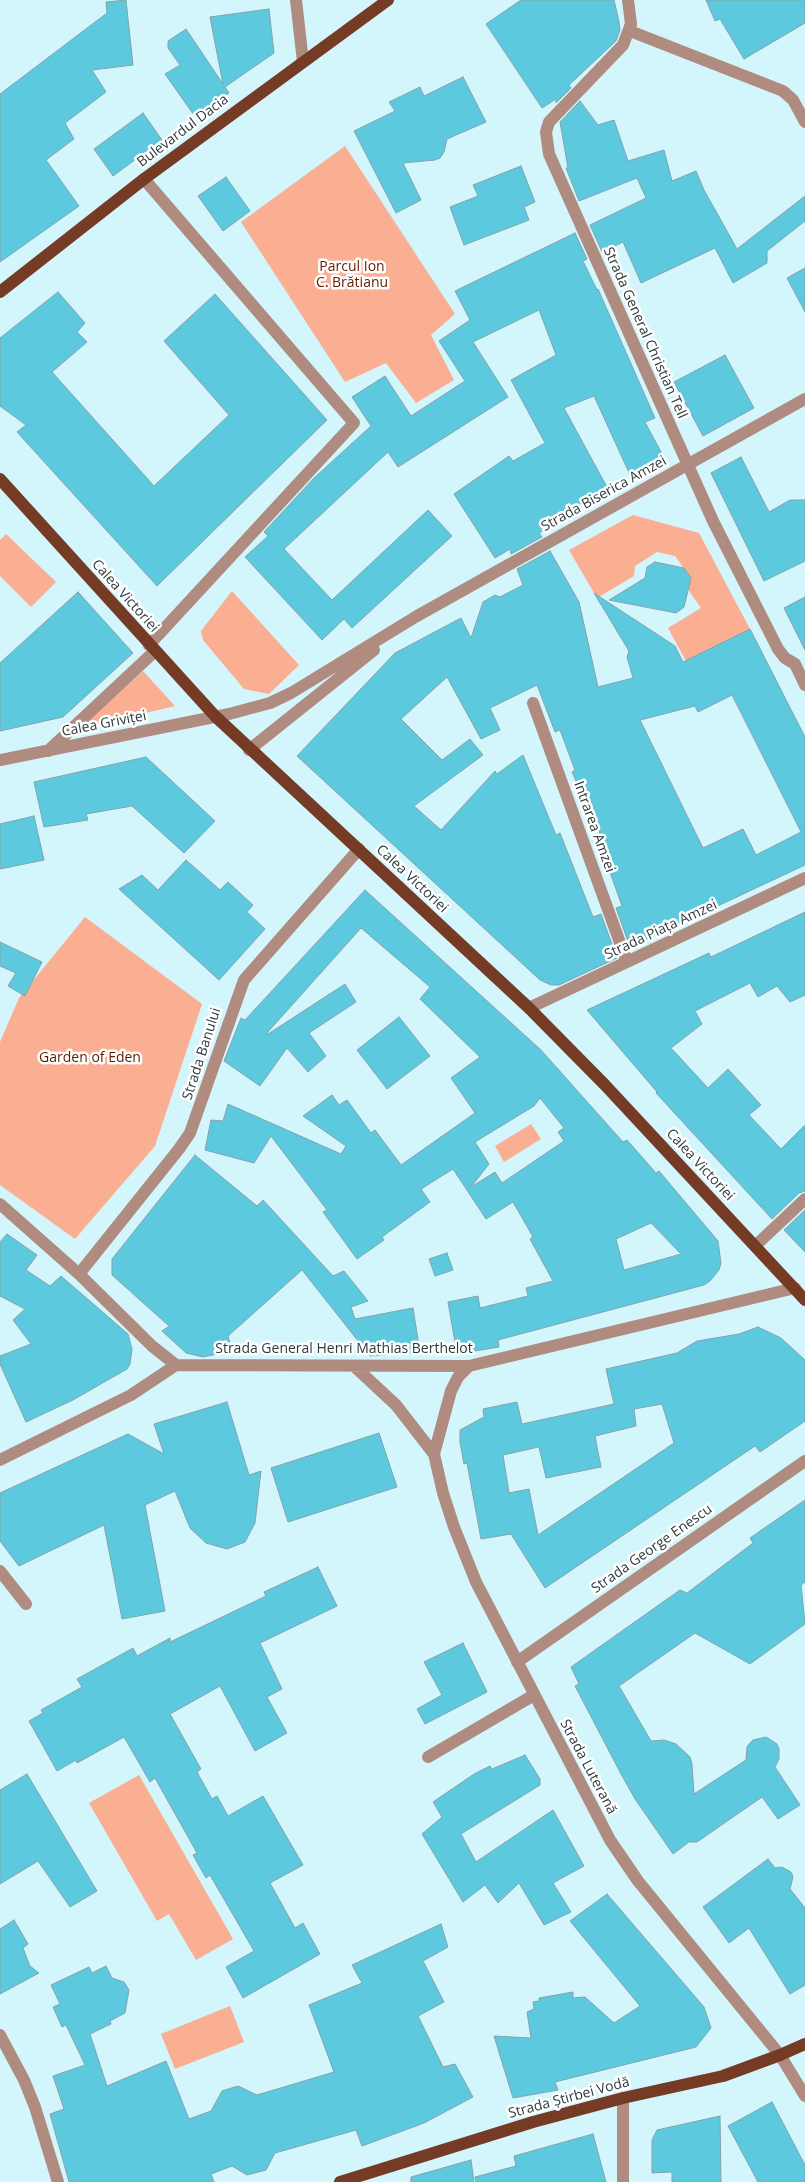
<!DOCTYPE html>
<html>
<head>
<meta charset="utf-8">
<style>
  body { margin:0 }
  canvas { display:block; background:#d3f5fc }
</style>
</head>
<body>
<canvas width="805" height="2182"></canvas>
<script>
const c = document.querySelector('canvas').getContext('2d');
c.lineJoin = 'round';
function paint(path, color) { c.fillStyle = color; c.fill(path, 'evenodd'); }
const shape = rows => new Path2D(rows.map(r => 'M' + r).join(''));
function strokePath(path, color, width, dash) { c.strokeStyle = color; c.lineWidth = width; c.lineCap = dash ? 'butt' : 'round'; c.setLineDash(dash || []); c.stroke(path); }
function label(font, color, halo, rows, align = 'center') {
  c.font = font + ' "Open Sans",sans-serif'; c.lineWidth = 5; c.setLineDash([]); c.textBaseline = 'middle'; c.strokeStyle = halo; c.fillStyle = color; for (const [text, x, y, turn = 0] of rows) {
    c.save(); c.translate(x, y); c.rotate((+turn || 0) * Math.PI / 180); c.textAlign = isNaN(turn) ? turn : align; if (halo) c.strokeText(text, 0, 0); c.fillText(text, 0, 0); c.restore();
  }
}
const green = shape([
  [345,146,455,314,431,335,454,380,416,403,386,363,345,382,241,222],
  [633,515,699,533,750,629,686,661,668,628,701,608,687,588,689,586,691,578,675,556,657,552,635,566,634,576,597,598,569,550],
  [6,534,56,582,31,607,0,576,0,540],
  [232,591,299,665,269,694,244,689,203,640,201,631],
  [143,671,175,706,79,729],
  [85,917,202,1004,155,1146,75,1239,0,1185,0,1042,19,998],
  [531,1124,541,1139,504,1162,495,1146],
  [139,1775,233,1939,196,1960,169,1914,157,1921,89,1803],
  [230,2006,244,2042,175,2069,161,2034]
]);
const building = shape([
  [126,0,133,65,92,70,106,92,65,123,74,139,46,160,79,206,0,262,0,94,107,13,106,2,126,0],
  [521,0,614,0,619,22,620,30,616,41,569,85,571,88,556,103,556,99,542,108,486,24,521,0],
  [706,0,805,0,805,23,744,59,720,19,715,21,706,0],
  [269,9,274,53,225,87,229,93,196,118,165,74,180,65,168,48,168,41,186,29,223,84,210,17,269,9],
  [463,77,486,122,447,139,444,152,440,158,435,160,403,163,421,200,396,213,354,131,395,111,389,102,420,87,424,96,463,77],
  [580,101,598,125,614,120,628,161,664,150,672,181,696,171,704,190,737,249,805,196,805,221,767,251,767,263,733,283,715,248,641,283,623,242,602,252,590,225,646,198,637,178,579,201,566,168,568,168,560,122,580,101],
  [143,113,162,140,113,176,94,149,143,113],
  [521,166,535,202,524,207,529,220,464,245,450,207,478,196,473,185,521,166],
  [226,177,250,211,223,231,198,196,226,177],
  [575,233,587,259,583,261,597,290,598,289,655,418,645,422,661,452,658,463,631,477,594,396,564,408,608,489,552,519,555,524,539,533,542,537,511,554,510,549,495,558,454,494,509,456,513,461,545,443,511,380,556,355,539,310,473,342,508,397,398,467,388,452,284,549,332,600,428,510,452,536,352,628,344,619,322,640,245,557,268,536,264,532,314,478,371,426,352,397,385,376,411,416,465,381,439,341,470,320,455,291,575,233],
  [805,268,805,312,787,278,805,268],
  [58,292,85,323,77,332,87,342,52,372,154,486,229,415,164,341,215,294,327,420,157,586,17,432,26,425,0,406,0,338,58,292],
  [725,355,754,408,703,436,674,382,725,355],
  [741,457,769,512,790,500,805,500,805,561,764,581,711,473,741,457],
  [550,551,579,602,598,687,633,678,627,657,629,651,594,593,675,646,683,662,750,629,805,737,805,865,630,947,616,908,622,906,599,841,602,840,595,818,588,800,585,802,572,772,575,770,560,730,555,732,537,685,490,708,500,730,481,739,447,677,401,719,442,760,470,739,483,755,414,806,441,830,495,771,497,774,523,755,556,835,560,833,593,917,601,914,617,958,559,985,551,985,540,980,297,756,395,653,461,618,471,638,483,602,495,595,500,597,523,585,517,569,550,551],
  [732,695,801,832,756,855,743,829,703,848,640,720,695,706,698,712,732,695],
  [655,562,684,568,691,578,684,607,676,613,609,600,645,578,647,567,655,562],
  [78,592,133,653,63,717,0,731,0,663,78,592],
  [805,597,805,650,784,608,805,597],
  [146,757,215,821,184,853,132,806,86,814,88,820,44,827,34,782,146,757],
  [34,816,44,860,0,869,0,824,34,816],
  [186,860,220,890,228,882,253,905,247,912,265,929,219,980,119,889,142,875,158,890,186,860],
  [365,890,541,1050,623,1142,627,1140,656,1173,659,1171,718,1241,721,1263,719,1270,710,1281,704,1285,498,1340,499,1347,457,1354,448,1302,478,1296,480,1308,528,1296,526,1288,553,1281,530,1239,533,1237,513,1202,486,1219,453,1169,421,1189,430,1202,382,1237,384,1240,357,1259,323,1212,327,1210,271,1136,254,1163,205,1150,211,1120,223,1121,228,1104,341,1154,346,1146,303,1116,332,1095,339,1105,347,1100,371,1133,375,1130,401,1165,475,1113,451,1078,480,1057,420,999,430,987,361,928,267,1033,268,1034,345,984,356,1002,309,1033,326,1056,308,1072,287,1048,260,1086,224,1061,241,1018,245,1020,365,890],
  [540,1098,564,1128,558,1132,564,1141,502,1183,495,1172,471,1187,489,1164,475,1142,534,1106,540,1098],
  [651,1223,681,1254,624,1270,616,1239,651,1223],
  [805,912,805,995,790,1002,777,986,758,997,750,983,695,1011,702,1024,671,1048,708,1088,728,1069,761,1105,749,1115,781,1149,805,1125,805,1191,799,1193,772,1219,656,1093,657,1092,587,1010,709,953,711,957,805,912],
  [0,942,42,962,25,996,8,986,16,973,0,966,0,942],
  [399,1017,430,1056,387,1089,357,1050,399,1017],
  [195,1155,257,1206,263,1200,333,1276,344,1271,368,1301,351,1307,355,1319,413,1308,420,1352,370,1356,302,1270,228,1336,232,1351,203,1357,186,1353,162,1331,169,1326,112,1275,112,1259,195,1155],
  [805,1210,805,1252,784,1230,805,1210],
  [7,1234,37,1255,26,1270,50,1286,61,1276,128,1334,132,1349,130,1364,127,1369,73,1400,26,1422,0,1364,0,1356,31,1344,13,1320,25,1309,0,1296,0,1242,7,1234],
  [447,1253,453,1270,435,1276,429,1259,447,1253],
  [758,1327,781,1338,805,1360,805,1421,760,1452,755,1446,545,1588,511,1534,481,1539,467,1463,464,1464,460,1442,460,1430,484,1417,483,1409,517,1402,522,1424,614,1404,606,1369,677,1353,697,1341,739,1334,758,1327],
  [662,1404,674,1443,538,1535,529,1489,509,1493,503,1455,539,1447,546,1478,601,1467,595,1436,636,1426,634,1409,662,1404],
  [227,1402,249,1475,261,1471,255,1523,245,1542,227,1549,206,1543,190,1528,175,1491,145,1505,165,1611,122,1619,104,1525,19,1566,0,1541,0,1493,128,1434,164,1454,154,1424,227,1402],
  [379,1433,397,1487,288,1522,271,1468,379,1433],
  [805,1500,805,1582,801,1585,805,1624,750,1664,695,1633,619,1686,651,1741,664,1740,676,1744,690,1757,692,1764,694,1794,746,1760,747,1747,750,1743,753,1740,766,1737,777,1744,779,1749,779,1759,775,1767,800,1805,778,1819,762,1797,697,1842,689,1842,673,1854,635,1799,621,1774,575,1686,579,1684,571,1667,680,1590,687,1593,753,1543,750,1538,805,1500],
  [318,1567,337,1606,260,1643,282,1689,267,1697,287,1733,255,1751,220,1686,170,1714,201,1769,197,1772,212,1799,217,1796,228,1816,263,1796,303,1865,270,1883,295,1928,303,1923,320,1954,243,1998,226,1967,254,1951,210,1875,206,1878,193,1855,197,1853,155,1778,150,1782,124,1737,77,1763,76,1760,57,1771,29,1721,43,1713,41,1710,82,1687,77,1679,133,1648,137,1656,170,1638,170,1642,266,1596,264,1592,318,1567],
  [463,1643,487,1692,425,1724,417,1709,442,1695,424,1662,463,1643],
  [525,1755,540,1779,540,1785,461,1834,476,1862,553,1810,584,1866,553,1883,571,1912,544,1925,519,1883,498,1903,485,1885,463,1902,422,1834,442,1817,433,1802,474,1774,490,1766,492,1769,525,1755],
  [27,1774,97,1891,70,1907,38,1861,0,1884,0,1790,27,1774],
  [768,1859,775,1868,782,1867,791,1872,793,1877,790,1889,805,1908,805,1985,790,1994,749,1928,729,1943,703,1907,768,1859],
  [607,1894,704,2007,711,2028,696,2047,555,2082,558,2090,513,2098,494,2036,531,2038,527,2012,534,2009,533,2002,539,2001,539,1998,573,1992,573,1998,585,1997,614,2023,640,2006,570,1921,607,1894],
  [14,1920,28,1944,23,1948,30,1966,39,1973,0,1994,0,1929,14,1920],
  [441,1924,448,1947,423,1961,444,2002,418,2016,443,2067,455,2064,473,2097,424,2123,362,2146,356,2130,275,2153,266,2170,247,2175,232,2166,211,2174,214,2182,69,2182,50,2114,64,2109,53,2076,85,2065,66,2025,62,2027,53,2007,60,2004,51,1985,89,1967,92,1973,106,1966,112,1978,124,1982,129,1990,125,2013,110,2021,111,2024,90,2034,107,2086,166,2061,189,2119,211,2111,222,2091,238,2086,257,2095,334,2072,309,2005,362,1983,352,1965,441,1924],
  [772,2102,805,2165,805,2182,758,2182,728,2126,772,2102],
  [720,2116,721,2182,672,2182,672,2172,652,2173,652,2140,657,2130,720,2116],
  [593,2134,606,2182,476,2182,475,2177,516,2166,514,2156,593,2134],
  [471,2160,474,2182,411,2182,411,2177,471,2160]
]);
const minor = shape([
  [296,0,303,62],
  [628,0,631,24,623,45,549,122,546,132,549,154,713,521,778,649,785,658,795,664,805,685],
  [630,31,783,91,793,100,805,122],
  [144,179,354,423,149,645],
  [533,703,627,962],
  [249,750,374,650],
  [48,751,155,651],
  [0,760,229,714,270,703,291,693,417,616,805,399],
  [529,1008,805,878],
  [0,1204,79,1274,152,1346,176,1365],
  [755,1246,805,1199],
  [79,1274,179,1149,190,1133,244,980,359,849],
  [354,1366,396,1405,434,1454,443,1493,454,1527,476,1582,610,1840,638,1881,780,2055,805,2096],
  [434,1454,451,1391,458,1377,469,1366],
  [0,1460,131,1395,176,1365,469,1366,795,1288],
  [0,1571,26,1604],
  [517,1662,805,1461],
  [428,1757,534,1695],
  [0,2035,24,2080,35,2107,58,2182],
  [623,2182,623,2098]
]);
const major = shape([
  [0,292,144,179,388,0],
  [0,479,215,716,529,1008,605,1085,805,1300],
  [340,2182,533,2122,623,2098,723,2076,780,2055,805,2044]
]);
const streetNames = [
  ["Bulevardul Dacia",183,131,-37],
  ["Strada General Christian Tell",645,333,66],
  ["Strada Biserica Amzei",604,494,-29],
  ["Calea Victoriei",125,596,48],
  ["Calea Griviței",104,724,-11],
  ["Intrarea Amzei",594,827,70],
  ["Calea Victoriei",412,879,43],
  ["Strada Piața Amzei",661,930,-25],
  ["Strada Banului",202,1054,-72],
  ["Calea Victoriei",700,1165,47],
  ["Strada General Henri Mathias Berthelot",344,1349],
  ["Strada George Enescu",652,1549,-35],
  ["Strada Luterană",588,1767,62],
  ["Strada Știrbei Vodă",569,2098,-15]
];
const parkNames = [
  ["Parcul Ion",352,267],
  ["C. Brătianu",352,283],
  ["Garden of Eden",90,1058]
];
paint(green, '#faae92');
paint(building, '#5dc9df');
strokePath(building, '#83a3aa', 1);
strokePath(minor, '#af8c7f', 12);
strokePath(major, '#753b25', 12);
label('14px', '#2e3b3e', '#fff', streetNames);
label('14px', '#621d00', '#fff', parkNames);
</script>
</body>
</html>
